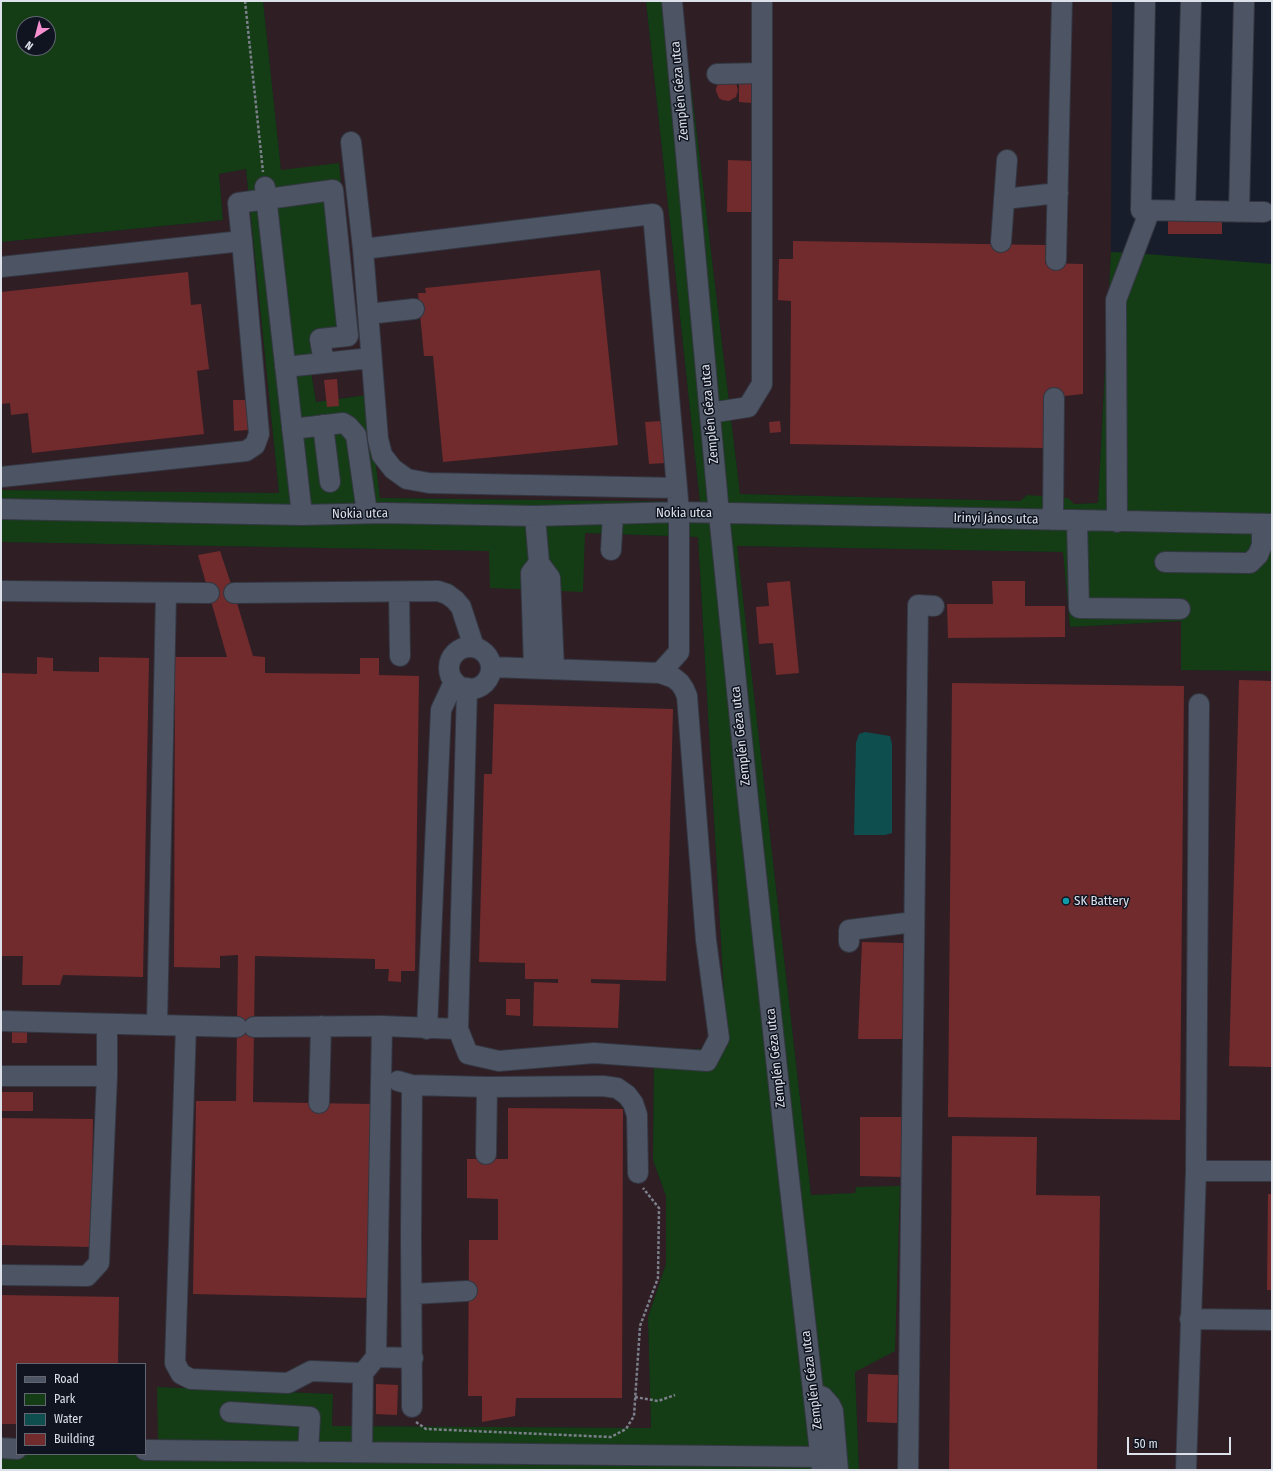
<!DOCTYPE html>
<html>
<head>
<meta charset="utf-8">
<style>
  body { margin:0 }
  #map { position:relative; width:1273px; height:1471px; overflow:hidden; background:#171d2a; font-family:"Fira Sans Condensed",sans-serif }
  canvas { display:block }
  .frame { position:absolute; inset:0; border:2px solid #dde1ea; pointer-events:none }
  .legend { position:absolute; left:16px; top:1363px; width:130px; height:92px; box-sizing:border-box; background:#0f1420; border:1px solid #616671; margin:0; padding:5px 7px; list-style:none; font-size:12px; color:#dde1ea }
  .legend li { display:flex; align-items:center; gap:8px; height:20px }
  .legend b { width:20px; border:1px solid #616671 }
  .north { position:absolute; left:16px; top:16px; width:40px; height:40px; box-sizing:border-box; background:#0f1420; border:1px solid #616671; border-radius:50%; rotate:216deg; font-size:11px; font-weight:700; line-height:16px; text-align:center; color:#dde1ea }
  .north::after { content:''; display:block; margin:auto; width:14px; height:18px; background:#f690d0; clip-path:polygon(50% 0,100% 100%,50% 72%,0 100%) }
  .scale { position:absolute; left:1127px; top:1437px; width:104px; height:18px; box-sizing:border-box; border:2px solid #dde1ea; border-top:0; padding-left:5px; font-size:12px; line-height:14px; white-space:nowrap; color:#dde1ea; -webkit-text-stroke:3px #0f1420; paint-order:stroke }
</style>
</head>
<body>
<div id="map">
<canvas width="1273" height="1471"></canvas>
<div class="frame"></div>
<ul class="legend">
<li><b style="height:5px;background:#4d5463"></b>Road</li>
<li><b style="height:11px;background:#143d15"></b>Park</li>
<li><b style="height:11px;background:#0e4e4f"></b>Water</li>
<li><b style="height:11px;background:#712b2c"></b>Building</li>
</ul>
<div class="north">N</div>
<div class="scale">50 m</div>
</div>
<script>
const c = document.querySelector('canvas').getContext('2d');
c.lineJoin = 'round';
function paint(path, color) { c.fillStyle = color; c.fill(path, 'evenodd'); }
const shape = rows => new Path2D(rows.map(r => 'M' + r).join(''));
function strokePath(path, color, width, dash) { c.strokeStyle = color; c.lineWidth = width; c.lineCap = dash ? 'butt' : 'round'; c.setLineDash(dash || []); c.stroke(path); }
function label(font, color, halo, rows, align = 'center') {
  c.font = font + ' "Fira Sans Condensed",sans-serif'; c.lineWidth = 3; c.setLineDash([]); c.textBaseline = 'middle'; c.strokeStyle = halo; c.fillStyle = color; for (const [text, x, y, turn = 0] of rows) {
    c.save(); c.translate(x, y); c.rotate((+turn || 0) * Math.PI / 180); c.textAlign = isNaN(turn) ? turn : align; if (halo) c.strokeText(text, 0, 0); c.fillText(text, 0, 0); c.restore();
  }
}
const industrial = shape([
  [263,1,646,1,700,502,380,498,367,395,316,402,311,370,325,342,356,330,339,163,281,171],
  [681,1,1112,1,1111,252,1098,503,1074,504,1027,495,1020,501,740,494],
  [246,169,279,493,1,490,1,242,223,220,219,174],
  [584,533,698,537,727,1048,654,1050,653,1160,666,1196,666,1264,648,1317,651,1428,332,1426,333,1394,158,1387,158,1441,145,1442,145,1364,17,1364,17,1442,1,1442,1,542,490,551,583,592],
  [737,546,1063,552,1070,627,1181,621,1181,670,1272,671,1272,1470,859,1470,855,1372,856,1187,855,1193,811,1195]
]);
const green = shape([
  [1,1,263,1,281,170,339,163,356,330,325,342,311,371,316,402,367,395,380,498,700,502,646,1,681,1,740,494,1020,501,1027,495,1068,498,1074,504,1098,503,1111,252,1133,253,1272,264,1272,671,1181,670,1181,621,1070,627,1063,552,737,546,811,1195,855,1193,856,1187,900,1186,895,1351,855,1372,859,1470,1,1470,1,1442,17,1454,145,1454,158,1441,157,1387,333,1394,332,1426,651,1428,648,1317,666,1264,666,1196,653,1160,654,1050,727,1048,698,537,585,533,583,592,490,588,489,551,1,542,1,490,279,493,246,169,219,174,223,220,1,242],
  [24,24,48,24,48,48,24,48]
]);
const water = shape([
  [865,732,890,736,892,744,892,833,885,835,854,835,856,743,859,734]
]);
const building = shape([
  [720,81,736,83,738,90,736,97,729,101,722,100,719,98,716,91,716,88],
  [739,82,753,83,752,103,739,102],
  [728,160,754,161,753,212,727,212],
  [1168,221,1222,222,1222,234,1168,234],
  [793,241,1046,245,1045,263,1083,264,1083,394,1046,398,1043,448,790,444,791,301,778,300,779,259,793,259],
  [600,270,618,445,443,462,433,356,424,356,418,293,426,293,425,288],
  [188,272,191,305,201,304,209,369,197,371,204,434,32,453,28,413,11,415,10,403,1,404,1,292],
  [337,379,339,406,327,407,324,380],
  [233,400,247,400,248,430,234,431],
  [661,421,665,463,649,464,645,422],
  [780,421,781,432,770,433,769,422],
  [220,551,234,593,253,656,265,657,265,673,360,674,360,658,379,658,379,675,419,676,415,971,401,971,401,982,388,981,389,969,375,969,375,959,255,956,253,1102,373,1104,369,1298,193,1294,196,1101,236,1101,238,955,220,956,220,968,174,967,175,657,227,657,198,555],
  [790,581,799,673,776,675,773,643,759,644,756,607,769,606,767,583],
  [992,581,1025,581,1025,606,1065,606,1065,637,948,638,947,604,993,604],
  [37,657,53,658,53,671,99,672,99,657,149,658,143,977,63,975,60,985,22,985,23,956,1,956,1,673,37,674],
  [1239,680,1272,681,1272,1067,1229,1066],
  [952,683,1184,686,1180,1120,948,1117],
  [494,704,673,709,666,981,591,979,591,983,620,984,618,1028,533,1026,534,982,558,983,558,979,525,979,525,963,479,962,484,774,492,774],
  [862,942,905,943,904,1039,858,1039],
  [506,999,520,999,520,1016,506,1015],
  [12,1029,27,1030,27,1043,12,1043],
  [1,1092,33,1092,33,1111,1,1111],
  [508,1108,623,1109,622,1398,516,1398,515,1416,482,1422,482,1396,468,1396,469,1240,498,1240,498,1199,467,1198,467,1159,508,1159],
  [860,1117,902,1117,902,1177,860,1176],
  [1,1118,93,1119,91,1247,1,1245],
  [952,1136,1037,1137,1036,1195,1100,1196,1097,1470,949,1470],
  [1268,1194,1272,1194,1272,1290,1267,1290],
  [1,1295,119,1297,118,1364,17,1364,17,1424,1,1424],
  [868,1374,898,1375,897,1423,867,1422],
  [376,1384,398,1385,397,1415,376,1414]
]);
const path = shape([
  [245,1,263,172],
  [635,1397,658,1401,675,1395],
  [416,1422,426,1429,611,1437,626,1429,634,1416,640,1326,658,1278,659,1208,643,1188]
]);
const minor = shape([
  [672,1,719,514,749,809,788,1170,822,1470],
  [1145,1,1141,210,1264,212],
  [717,74,762,73],
  [351,142,363,249],
  [265,187,302,515],
  [1004,199,1058,193],
  [1185,211,1191,1],
  [1239,212,1244,1],
  [242,241,238,203,333,190,348,336,320,339,324,363],
  [1001,242,1007,160],
  [1056,260,1062,1],
  [1,267,242,241,259,434,255,445,246,451,1,477],
  [368,314,414,309],
  [285,367,371,358],
  [710,413,748,407,762,384,762,1],
  [323,425,330,482],
  [292,429,343,423,348,426,356,435,367,513],
  [1,509,302,515,383,513,535,516,679,512,1272,524],
  [535,516,539,563,550,578,554,669],
  [1053,520,1054,398],
  [1077,521,1079,608,1180,609],
  [1117,522,1116,300,1150,210],
  [611,550,613,514],
  [1165,562,1250,563,1258,555,1262,545,1262,524],
  [1,591,209,593],
  [399,592,400,656],
  [234,593,438,591,447,594,455,600,461,607,474,647],
  '449 668a21 21 0 1 1 42 0a21 21 0 1 1-42 0Z',
  [534,668,531,573,539,563],
  [660,673,679,652,679,512,677,488,653,214,363,249,378,439,382,455,393,469,407,479,429,483,677,488],
  [849,942,849,930,914,922],
  [1,1021,237,1027],
  [157,1025,166,594],
  [186,1026,175,1363,181,1374,191,1379,288,1383,311,1371,363,1373],
  [254,1027,382,1026,458,1029,468,1054,499,1061,594,1053,707,1061,719,1038,706,940,687,696,684,689,680,683,674,678,660,673,491,667],
  [427,1029,441,710,454,682],
  [458,1029,467,688],
  [1,1076,107,1076],
  [398,1081,412,1085,487,1087,603,1086,617,1088,627,1095,633,1103,637,1115,638,1173],
  [319,1103,321,1026],
  [486,1154,487,1087],
  [1196,1171,1272,1171],
  [1,1275,87,1276,99,1263,107,1076,107,1025],
  [412,1294,467,1291],
  [1190,1319,1272,1320],
  [376,1357,413,1358],
  [813,1393,823,1397,830,1405,833,1411,838,1470],
  [412,1407,411,1235,412,1085],
  [230,1412,310,1417,308,1452],
  [1,1448,17,1449],
  [145,1450,821,1457],
  [362,1452,363,1373,376,1357,382,1026],
  [908,1470,918,605,934,606],
  [1186,1470,1196,1171,1199,704]
]);
const markers = [
  [1066,901,4,"#0f9aa8"]
];
const streetNames = [
  ["Zemplén Géza utca",680,91,-95],
  ["Zemplén Géza utca",710,414,-95],
  ["Nokia utca",684,513],
  ["Nokia utca",360,514,-1],
  ["Irinyi János utca",996,519,1],
  ["Zemplén Géza utca",741,736,-96],
  ["Zemplén Géza utca",776,1058,-96],
  ["Zemplén Géza utca",812,1380,-97]
];
const poiNames = [
  ["SK Battery",1074,901]
];
paint(industrial, '#301e25');
paint(green, '#143d15');
paint(water, '#0e4e4f');
paint(building, '#712b2c');
strokePath(minor, '#343742', 22);
strokePath(path, '#7b808b', 2.5, [3, 2]);
strokePath(minor, '#4d5463', 20);
for (const [x, y, r, color] of markers) { const dot = new Path2D(); dot.arc(x, y, r, 0, 2 * Math.PI); c.fillStyle = color; c.fill(dot); strokePath(dot, '#0f1420', 1.5); }
label('13px', '#dde1ea', '#0f1420', streetNames);
label('13px', '#dde1ea', '#0f1420', poiNames, 'left');
</script>
</body>
</html>
